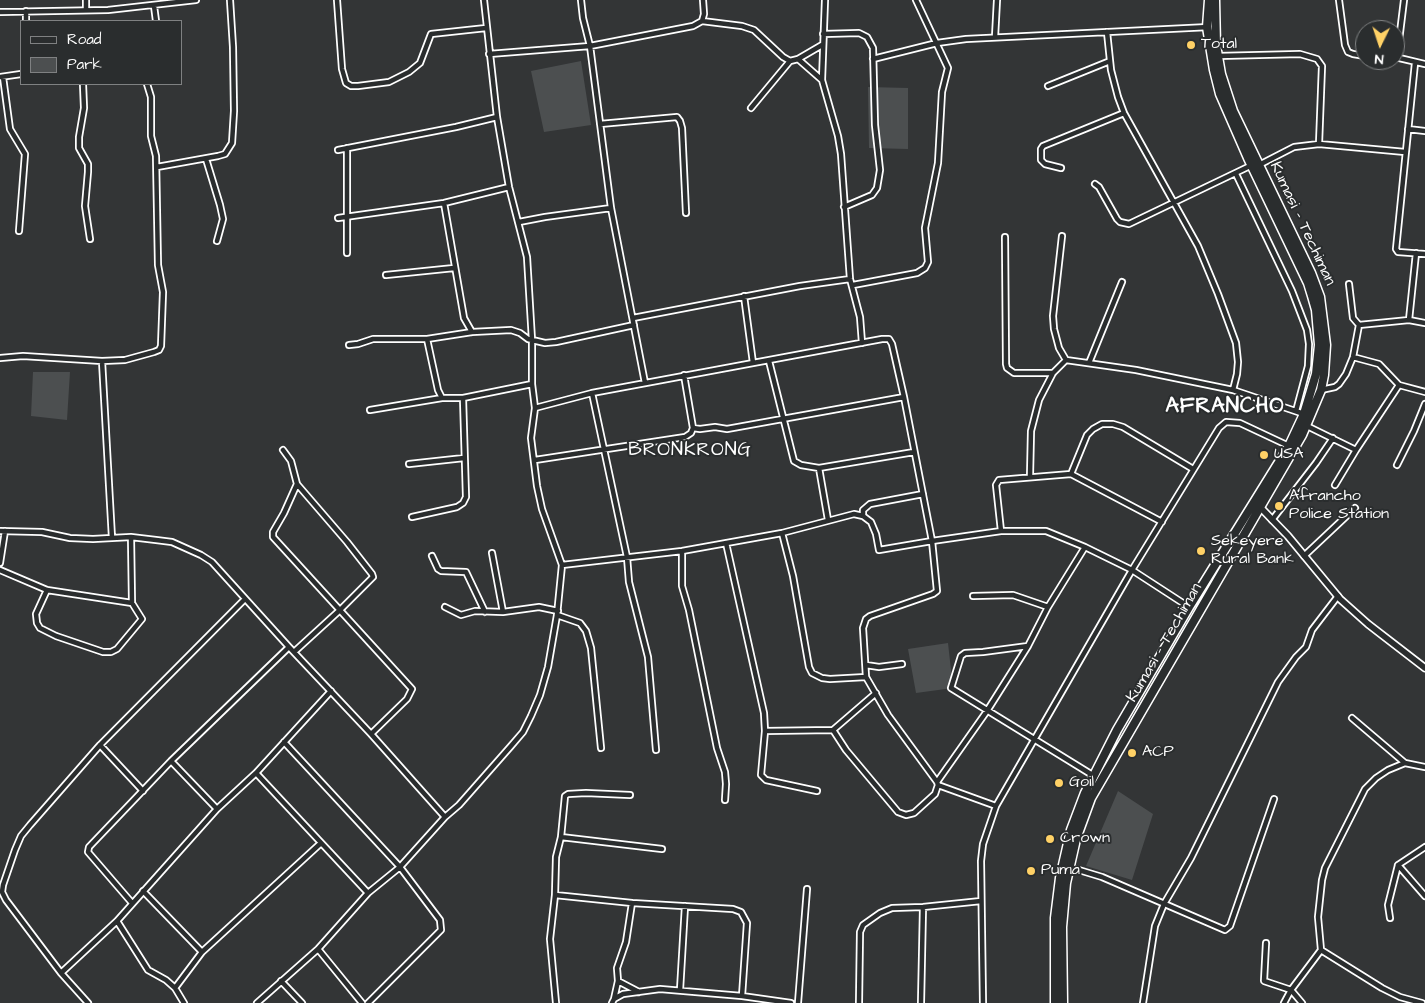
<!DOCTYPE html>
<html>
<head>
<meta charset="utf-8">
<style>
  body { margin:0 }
  #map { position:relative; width:1425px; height:1003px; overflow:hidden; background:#333536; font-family:"Architects Daughter",sans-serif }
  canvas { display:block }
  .legend { position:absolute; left:20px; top:20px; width:162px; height:65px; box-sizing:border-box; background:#2a2d2e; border:1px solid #7f8182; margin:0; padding:6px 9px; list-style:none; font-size:15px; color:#fff }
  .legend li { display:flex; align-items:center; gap:10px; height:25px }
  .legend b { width:25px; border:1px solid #7f8182 }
  .north { position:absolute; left:1355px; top:20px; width:50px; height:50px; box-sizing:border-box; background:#2a2d2e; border:1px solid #7f8182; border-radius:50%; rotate:184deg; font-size:14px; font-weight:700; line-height:20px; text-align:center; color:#fff }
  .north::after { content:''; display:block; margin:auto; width:18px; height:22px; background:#ffd166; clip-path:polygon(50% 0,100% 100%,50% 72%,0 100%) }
</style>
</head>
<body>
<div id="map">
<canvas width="1425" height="1003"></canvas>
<ul class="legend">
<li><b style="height:6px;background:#2a2d2e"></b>Road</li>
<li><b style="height:14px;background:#4c4f50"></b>Park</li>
</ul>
<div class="north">N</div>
</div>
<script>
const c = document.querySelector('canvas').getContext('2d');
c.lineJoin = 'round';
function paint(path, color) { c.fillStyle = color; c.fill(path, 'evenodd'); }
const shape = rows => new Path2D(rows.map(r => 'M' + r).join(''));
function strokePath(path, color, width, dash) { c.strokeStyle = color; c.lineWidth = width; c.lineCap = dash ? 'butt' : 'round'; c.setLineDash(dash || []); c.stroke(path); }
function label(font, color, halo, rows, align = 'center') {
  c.font = font + ' "Architects Daughter",sans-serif'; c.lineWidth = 4; c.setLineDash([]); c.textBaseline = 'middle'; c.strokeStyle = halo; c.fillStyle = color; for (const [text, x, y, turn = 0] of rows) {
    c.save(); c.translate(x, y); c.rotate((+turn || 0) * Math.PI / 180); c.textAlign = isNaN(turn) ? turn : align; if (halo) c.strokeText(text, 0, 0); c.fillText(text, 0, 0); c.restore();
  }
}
const green = shape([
  [581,61,591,125,544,132,531,71],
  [868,87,908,88,908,149,869,148],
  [33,372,70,372,67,420,31,416],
  [948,643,953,688,916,693,908,649],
  [1118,791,1153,814,1132,880,1086,866]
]);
const street = shape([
  [86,0,86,10],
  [337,0,342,69,346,83,351,86,358,86,389,82,409,72,420,63,431,34,486,28],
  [581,0,583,18,590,46,611,208,645,383],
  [825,0,822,80,838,136,841,154,850,279,860,317,862,343],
  [1339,0,1345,45,1348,52,1353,54,1365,56],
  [154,6,156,21],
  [26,11,26,21],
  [0,12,108,10,196,0],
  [702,21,742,26,754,30,783,57,790,61],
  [1107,32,1111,70,1118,97,1124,113,1198,246,1218,294,1236,343,1238,362,1237,374,1233,390],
  [823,34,859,33,867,37,873,48,875,125,880,170,877,188,872,195,844,207],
  [995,37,997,0],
  [489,54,590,46,693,26,702,21,704,14,703,0],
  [1218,56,1300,54,1317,59,1322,66,1319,144],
  [1395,57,1425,64],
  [1397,57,1404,0],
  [798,59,822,80],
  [873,59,937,43,966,39,1209,27],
  [1415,63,1396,249,1398,252,1425,254],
  [0,77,21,74],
  [3,77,10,129,25,154,19,231],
  [83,84,84,108,79,137,79,148,88,164,88,172,85,206,90,239],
  [1048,86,1110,61],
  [751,108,790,61,798,59,822,45],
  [600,124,677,117,680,121,682,128,686,213],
  [1408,129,1425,131],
  [338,150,456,127,497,117],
  [206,159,220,205,223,219,217,241],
  [1259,165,1294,147,1319,144,1405,152],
  [157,167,218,156,225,154,232,143,234,111,233,47,230,0],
  [1061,168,1045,164,1041,160,1041,149,1043,146,1124,113],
  [1236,174,1292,291,1307,330,1309,344,1308,366,1296,411],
  [1095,184,1099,187,1117,219,1120,222,1129,224,1252,165],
  [444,203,464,318,472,332],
  [338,218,444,203,509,187],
  [519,222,545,217,611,208],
  [1062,236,1053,316,1054,329,1059,348,1066,360,1136,370,1233,390,1304,414],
  [1005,237,1006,364,1007,368,1014,373,1053,373],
  [347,253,347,148],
  [386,275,454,268],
  [1349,284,1353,318,1359,325,1409,320,1425,323],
  [853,285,917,273,925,268,928,262,925,228,938,163,942,92,948,68,916,0],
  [744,296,753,363],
  [633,318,800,286,850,279],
  [1409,320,1416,253],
  [427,339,438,390,442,398,463,398,532,384],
  [349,345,358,344,373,339,427,339,472,332,511,330,520,333,528,339,545,343,556,342,634,325],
  [1353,357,1379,364,1399,385,1425,392],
  [0,358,23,356,102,361,125,360,154,352,159,350,161,346,163,292,158,265,156,156,151,136,151,97,147,84],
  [102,361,112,538],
  [769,361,794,461,801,465,819,468,828,520],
  [1089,363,1122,282],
  [1321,390,1335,387,1339,384,1346,374,1353,357,1359,325],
  [592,393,627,557,629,582,648,657,656,750],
  [535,408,592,393,882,339,889,339,892,344,904,397,932,541,1001,531,1046,531,1085,547,1132,570,1189,607],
  [370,410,442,398],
  [1307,426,1356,450],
  [693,428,700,429,715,427,727,429,904,397],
  [283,450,291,461,297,484,347,542,372,574,373,577,340,610,294,652],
  [535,460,685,437,691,433,693,428,684,375],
  [409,464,464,458],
  [1397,465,1414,431,1425,404],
  [819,468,914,452],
  [1071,474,1087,435,1093,429,1102,424,1113,424,1123,427,1193,469],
  [1030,476,1031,431,1039,400,1053,373,1066,360],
  [297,484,284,513,273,532,273,537,412,689,407,699,371,734],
  [1335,485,1356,450,1399,385],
  [863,516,863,510,870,504,923,494],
  [412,517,457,507,463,503,466,497,463,398],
  [1272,520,1316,463,1333,438],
  [0,531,42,532,70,538,93,539,131,537,156,540,172,542,201,555,212,562,289,647,371,734,445,817],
  [1001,531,996,485,999,480,1071,474,1162,522],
  [782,533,793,576,809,667,812,673,822,678,830,679,866,677],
  [131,537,132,603],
  [726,543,764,713,765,731,761,775,766,780,817,791],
  [1085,547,1048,607,1028,646,983,652,965,653,961,656,951,688,1094,776],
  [682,551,682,586,689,610,717,748,725,772,726,784,725,800],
  [492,553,503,612],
  [432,556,438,569,441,571,466,572,485,612],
  [1304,556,1355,508],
  [0,563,5,531],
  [562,565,682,551,782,533,854,514,863,516,871,522,876,534,879,550,932,541,937,591,933,594,870,616,866,619,863,628,866,677,888,715,937,782,938,785,935,794,914,813,906,815,898,812,846,750,833,730],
  [0,570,47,590,132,603,142,619,117,649,111,652,103,652,56,636,40,628,37,623,36,614,47,590],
  [973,596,1013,595,1048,607],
  [445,607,461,615,475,611,503,612,539,607,558,611],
  [557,615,580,623,586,631,591,648,601,748],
  [866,665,879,667,902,664],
  [1352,718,1405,763],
  [765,731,833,730,876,693],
  [284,742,400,867,440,920,441,930,368,1003],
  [100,745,143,791],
  [171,761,217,809],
  [256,773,368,893],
  [937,782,987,711,1028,646],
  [938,785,996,806],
  [561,837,662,849],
  [1398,865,1425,896],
  [1069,867,1102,877,1225,930,1230,926,1274,799],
  [143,891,202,952],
  [555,895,632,903,733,909,741,912,747,923,742,996],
  [132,903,88,852,89,847,171,761,289,647],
  [1390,918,1388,905,1398,865,1425,847],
  [117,921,148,970,166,980,175,988,184,1003],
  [1266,943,1264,981,1291,990,1302,1003],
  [318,949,362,1003],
  [61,973,117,921,217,809,256,773,331,691],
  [281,981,302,1003],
  [618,981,639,992],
  [175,988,202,952,321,843],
  [680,990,685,906],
  [614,999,618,981,617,968,626,942,632,903],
  [88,1003,61,973,6,900,2,892,3,885,15,850,21,836,30,825,100,745,245,599],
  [257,1003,318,949,368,893,400,867,445,817,459,805,511,746,523,732,531,716,540,695,548,667,557,615,562,565,542,509,537,486,531,438,535,408,532,384,532,340,527,257,509,187,497,117,484,0],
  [556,1003,550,939,555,895,556,857,561,837,565,796,568,794,586,793,630,795],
  [612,1003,614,999,623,994,660,989,742,996,791,1003],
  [798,1003,807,889],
  [859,1003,860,932,863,925,880,913,892,908,923,907,981,901],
  [921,1003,923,907],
  [983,1003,981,861,983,844,996,806,1132,570,1219,428,1226,422,1240,423,1289,446],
  [1143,1003,1155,926,1164,904,1191,858,1278,682,1296,657,1306,647,1312,630,1338,596],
  [1284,1003,1291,990,1321,950],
  [1422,1003,1400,997,1382,988,1321,950,1318,917,1322,880,1325,868,1365,789,1376,778,1388,770,1405,763,1425,767]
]);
const secondary = shape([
  [1261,508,1288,536,1340,599,1368,624,1425,668]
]);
const highway = shape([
  [1055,1003,1055,918,1060,878,1071,830,1085,793,1117,730,1189,607,1289,446,1304,414,1316,374,1319,345,1316,310,1312,296,1308,283,1248,158,1220,94,1214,70,1207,27,1209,0],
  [1063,1003,1062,927,1066,883,1076,839,1091,798,1302,435,1321,390,1324,375,1326,345,1320,297,1311,273,1233,111,1221,74,1216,45,1215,0]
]);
const markers = [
  [1191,45,5,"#ffd166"],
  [1264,455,5,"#ffd166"],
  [1279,506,5,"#ffd166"],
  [1201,551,5,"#ffd166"],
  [1132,753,5,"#ffd166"],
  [1059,783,5,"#ffd166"],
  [1050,839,5,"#ffd166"],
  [1031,871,5,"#ffd166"]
];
const poiNames = [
  ["Total",1201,45],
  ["USA",1274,455],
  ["Afrancho",1289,497],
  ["Police Station",1289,515],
  ["Sekeyere",1211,542],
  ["Rural Bank",1211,560],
  ["ACP",1142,753],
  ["Goil",1069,783],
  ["Crown",1060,839],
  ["Puma",1041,871]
];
const streetNames = [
  ["Kumasi - Techiman",1302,224,65],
  ["Kumasi - Techiman",1165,643,-60]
];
const quarterNames = [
  ["BRONKRONG",690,451]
];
const districtNames = [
  ["AFRANCHO",1225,408]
];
paint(green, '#4c4f50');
strokePath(street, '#fff', 8);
strokePath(secondary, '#fff', 9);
strokePath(highway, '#fff', 11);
strokePath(street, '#2a2d2e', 4.5);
strokePath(secondary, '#2a2d2e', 5.5);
strokePath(highway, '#2a2d2e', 8);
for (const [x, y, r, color] of markers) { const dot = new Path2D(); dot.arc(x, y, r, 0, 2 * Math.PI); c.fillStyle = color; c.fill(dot); strokePath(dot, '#2a2d2e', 2); }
label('16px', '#fff', '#2a2d2e', poiNames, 'left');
label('16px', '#fff', '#2a2d2e', streetNames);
c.letterSpacing = '1px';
label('19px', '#fff', '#2a2d2e', quarterNames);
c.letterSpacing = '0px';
c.letterSpacing = '1px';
label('bold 21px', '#fff', '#2a2d2e', districtNames);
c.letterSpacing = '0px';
</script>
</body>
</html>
